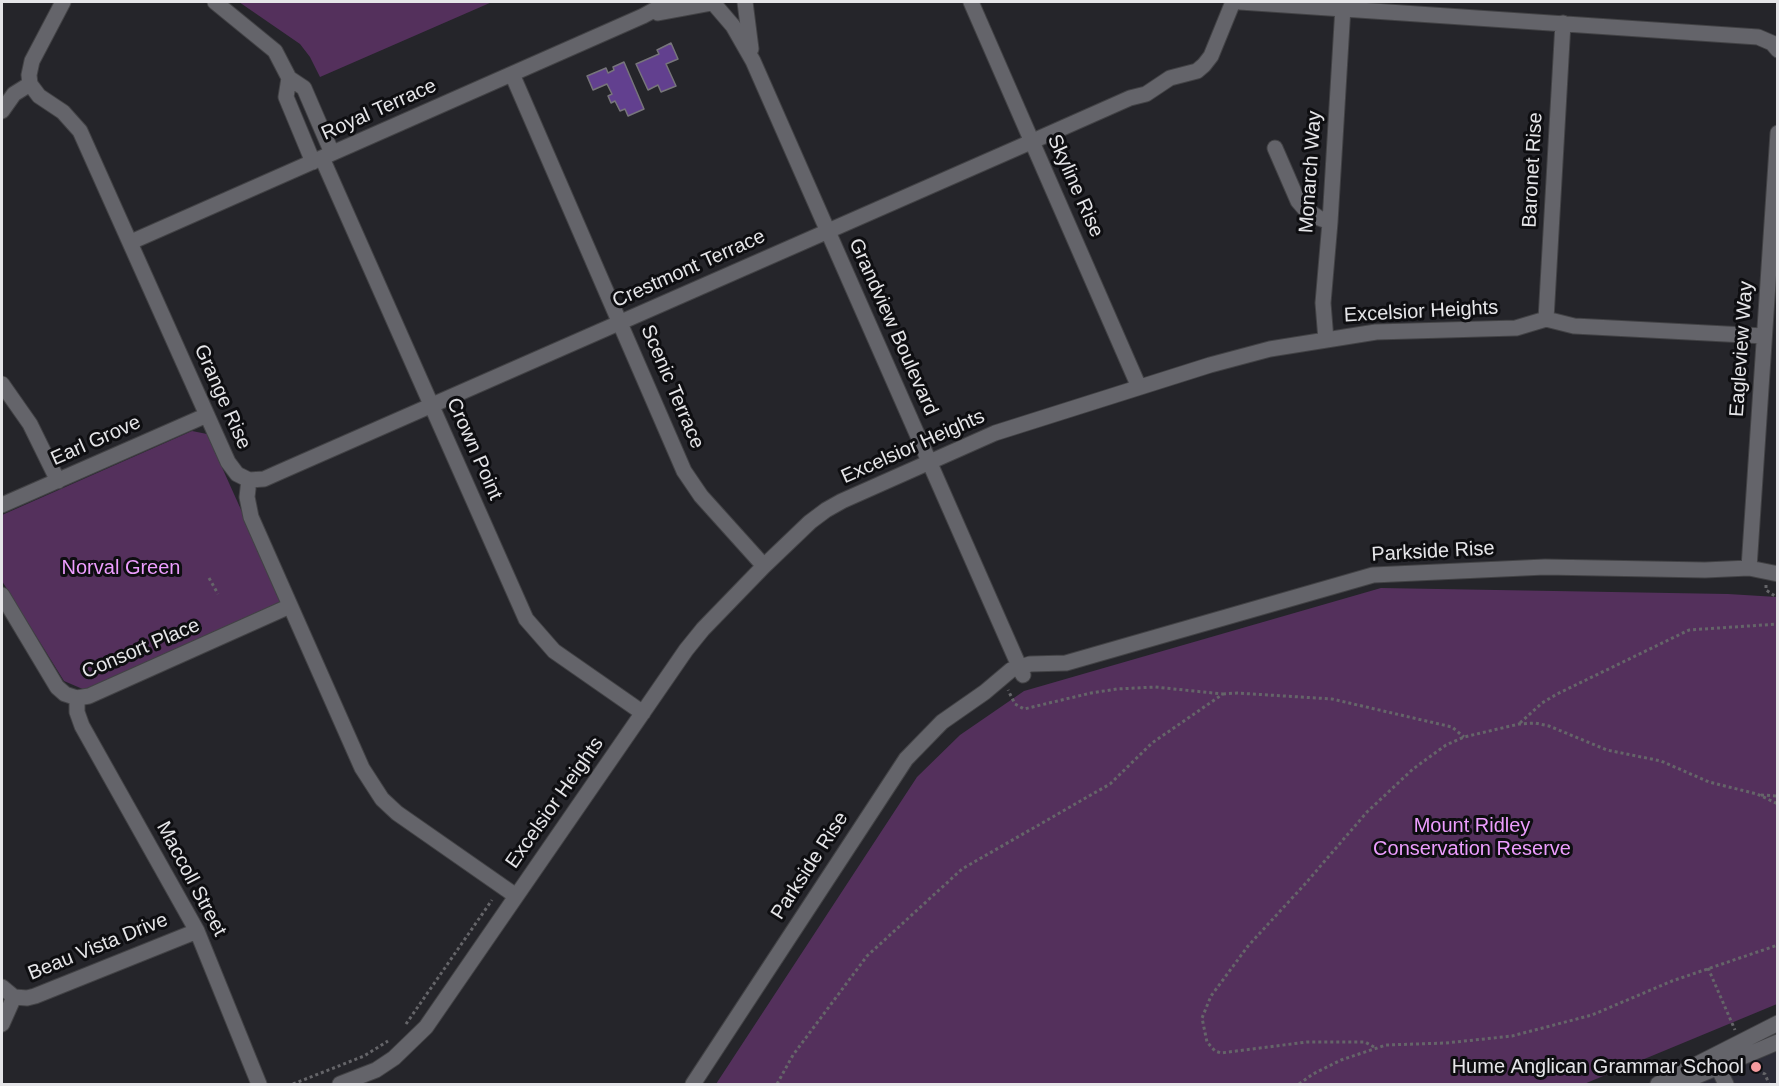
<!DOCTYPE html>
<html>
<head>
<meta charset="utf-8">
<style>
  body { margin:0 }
  #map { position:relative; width:1779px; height:1086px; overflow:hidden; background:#25252a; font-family:Arial,sans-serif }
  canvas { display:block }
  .frame { position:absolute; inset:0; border:3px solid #e5e5e8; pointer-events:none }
</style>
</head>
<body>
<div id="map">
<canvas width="1779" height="1086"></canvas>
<div class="frame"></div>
</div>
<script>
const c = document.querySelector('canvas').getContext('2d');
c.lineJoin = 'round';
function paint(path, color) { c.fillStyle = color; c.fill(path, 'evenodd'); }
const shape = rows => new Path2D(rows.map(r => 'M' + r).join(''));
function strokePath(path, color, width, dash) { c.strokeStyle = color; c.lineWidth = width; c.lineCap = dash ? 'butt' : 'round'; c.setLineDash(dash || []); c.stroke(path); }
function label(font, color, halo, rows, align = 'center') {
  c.font = font + ' Arial,sans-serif'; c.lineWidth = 6; c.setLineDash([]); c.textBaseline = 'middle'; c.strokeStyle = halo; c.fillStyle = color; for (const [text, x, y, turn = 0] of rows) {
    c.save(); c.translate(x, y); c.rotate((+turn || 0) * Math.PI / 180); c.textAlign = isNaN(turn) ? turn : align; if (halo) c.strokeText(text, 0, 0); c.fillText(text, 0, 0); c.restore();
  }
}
const built = shape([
  [1777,1049,1777,1084,1692,1084]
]);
const green = shape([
  [239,2,492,2,320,77,310,57,300,44],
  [192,431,207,434,282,601,85,690,64,681,2,581,2,515],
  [1381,588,1728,594,1777,597,1777,1004,1584,1084,716,1084,917,777,960,735,1024,691]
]);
const building = shape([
  [671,43,678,59,666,64,676,86,661,92,658,85,648,90,636,64,659,54,657,50,671,43],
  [624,62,644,109,628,116,625,109,620,111,615,101,611,103,608,96,612,94,607,84,593,90,587,76,606,68,608,73,614,70,613,67,624,62]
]);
const path = shape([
  [209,578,218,594],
  [1766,585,1766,590,1778,598],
  [1223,694,1237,693,1332,699,1452,727,1464,737],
  [1520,723,1542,703,1557,694,1689,630,1778,624],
  [1761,795,1778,796],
  [1708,968,1735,1030],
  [406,1024,492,900],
  [1374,1047,1365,1042,1307,1042,1221,1053,1215,1051,1207,1042,1202,1018,1211,996,1248,946,1305,884,1367,812,1413,769,1446,745,1464,737,1519,724,1535,723,1549,726,1607,750,1661,761,1709,782,1757,794,1778,804],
  [1752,1068,1765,1074,1769,1084],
  [293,1084,364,1056,388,1041],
  [777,1084,793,1055,867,956,962,869,1110,784,1152,743,1223,694,1155,687,1117,689,1091,693,1024,709,1015,704,1008,690],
  [1299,1084,1313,1074,1341,1060,1386,1045,1446,1043,1512,1036,1592,1015,1672,981,1778,945]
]);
const minor = shape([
  [63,2,32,61,29,75,30,84,39,96,63,112,80,131,228,462,237,474,249,480,247,497,251,517,362,768,382,799,397,813,516,896],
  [215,2,275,51,289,78,304,88,332,153],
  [745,2,751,49],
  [971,2,1139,387],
  [1240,2,1758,37,1772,43,1778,50],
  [715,5,733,26,753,61,1023,675],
  [658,13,712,3],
  [512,74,684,471,701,496,764,566],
  [289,78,286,97,313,162],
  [2,111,14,94,30,84],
  [1275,148,1298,201,1304,208,1319,218,1330,222],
  [322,158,526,619,554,651,643,713],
  [131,242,643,16,669,2],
  [1546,319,1563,23],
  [1326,340,1323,303,1330,222,1343,7],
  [2,384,30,424,58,481],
  [249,480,264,479,282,471,1033,141,1130,98,1146,94,1170,78,1197,71,1204,65,1211,56,1233,2],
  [2,505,207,415],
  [1749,568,1778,133],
  [2,595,57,687,65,694,77,698,89,696,290,606],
  [77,698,77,712,82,726,197,931,259,1084],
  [2,987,14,997,27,998,35,996,197,931],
  [2,1024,14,997],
  [1718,1068,1726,1084],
  [340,1084,376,1070,394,1058,426,1027,686,650,703,629,764,566,810,522,826,510,842,501,995,433,1210,365,1270,349,1376,332,1516,328,1546,319,1574,326,1764,336],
  [693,1084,906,759,942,722,985,692,1011,670,1030,664,1066,663,1373,575,1545,567,1705,570,1749,568,1778,574],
  [1658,1084,1778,1023],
  [1678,1084,1778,1042]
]);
const markers = [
  [1756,1067,6,"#f59b9e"]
];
const streetNames = [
  ["Royal Terrace",379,110,-24],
  ["Baronet Rise",1533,170,-87],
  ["Monarch Way",1311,172,-86],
  ["Skyline Rise",1075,186,66],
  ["Crestmont Terrace",689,269,-24],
  ["Excelsior Heights",1421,312,-3],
  ["Grandview Boulevard",893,327,66],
  ["Eagleview Way",1742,349,-86],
  ["Scenic Terrace",672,387,67],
  ["Grange Rise",222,397,66],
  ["Earl Grove",96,441,-24],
  ["Excelsior Heights",913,447,-24],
  ["Crown Point",474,449,66],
  ["Parkside Rise",1433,552,-3],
  ["Consort Place",141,649,-23],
  ["Excelsior Heights",555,803,-55],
  ["Parkside Rise",810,866,-57],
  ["Maccoll Street",191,879,62],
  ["Beau Vista Drive",98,947,-22]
];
const parkNames = [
  ["Norval Green",121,568],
  ["Mount Ridley",1472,826],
  ["Conservation Reserve",1472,849]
];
const poiNames = [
  ["Hume Anglican Grammar School",1744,1067]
];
paint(built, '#2c2c37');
paint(green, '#54305c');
paint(building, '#62408f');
strokePath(building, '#77757b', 1.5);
strokePath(minor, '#424245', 17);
strokePath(path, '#656569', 3, [3, 3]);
strokePath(minor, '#64646a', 15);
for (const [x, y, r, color] of markers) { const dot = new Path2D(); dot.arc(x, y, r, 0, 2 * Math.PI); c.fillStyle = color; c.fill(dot); strokePath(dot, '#0e0e11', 2); }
label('20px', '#e5e5e8', '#0e0e11', streetNames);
label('20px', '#ed9dfe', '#0e0e11', parkNames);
label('20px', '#e5e5e8', '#0e0e11', poiNames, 'right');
</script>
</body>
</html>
